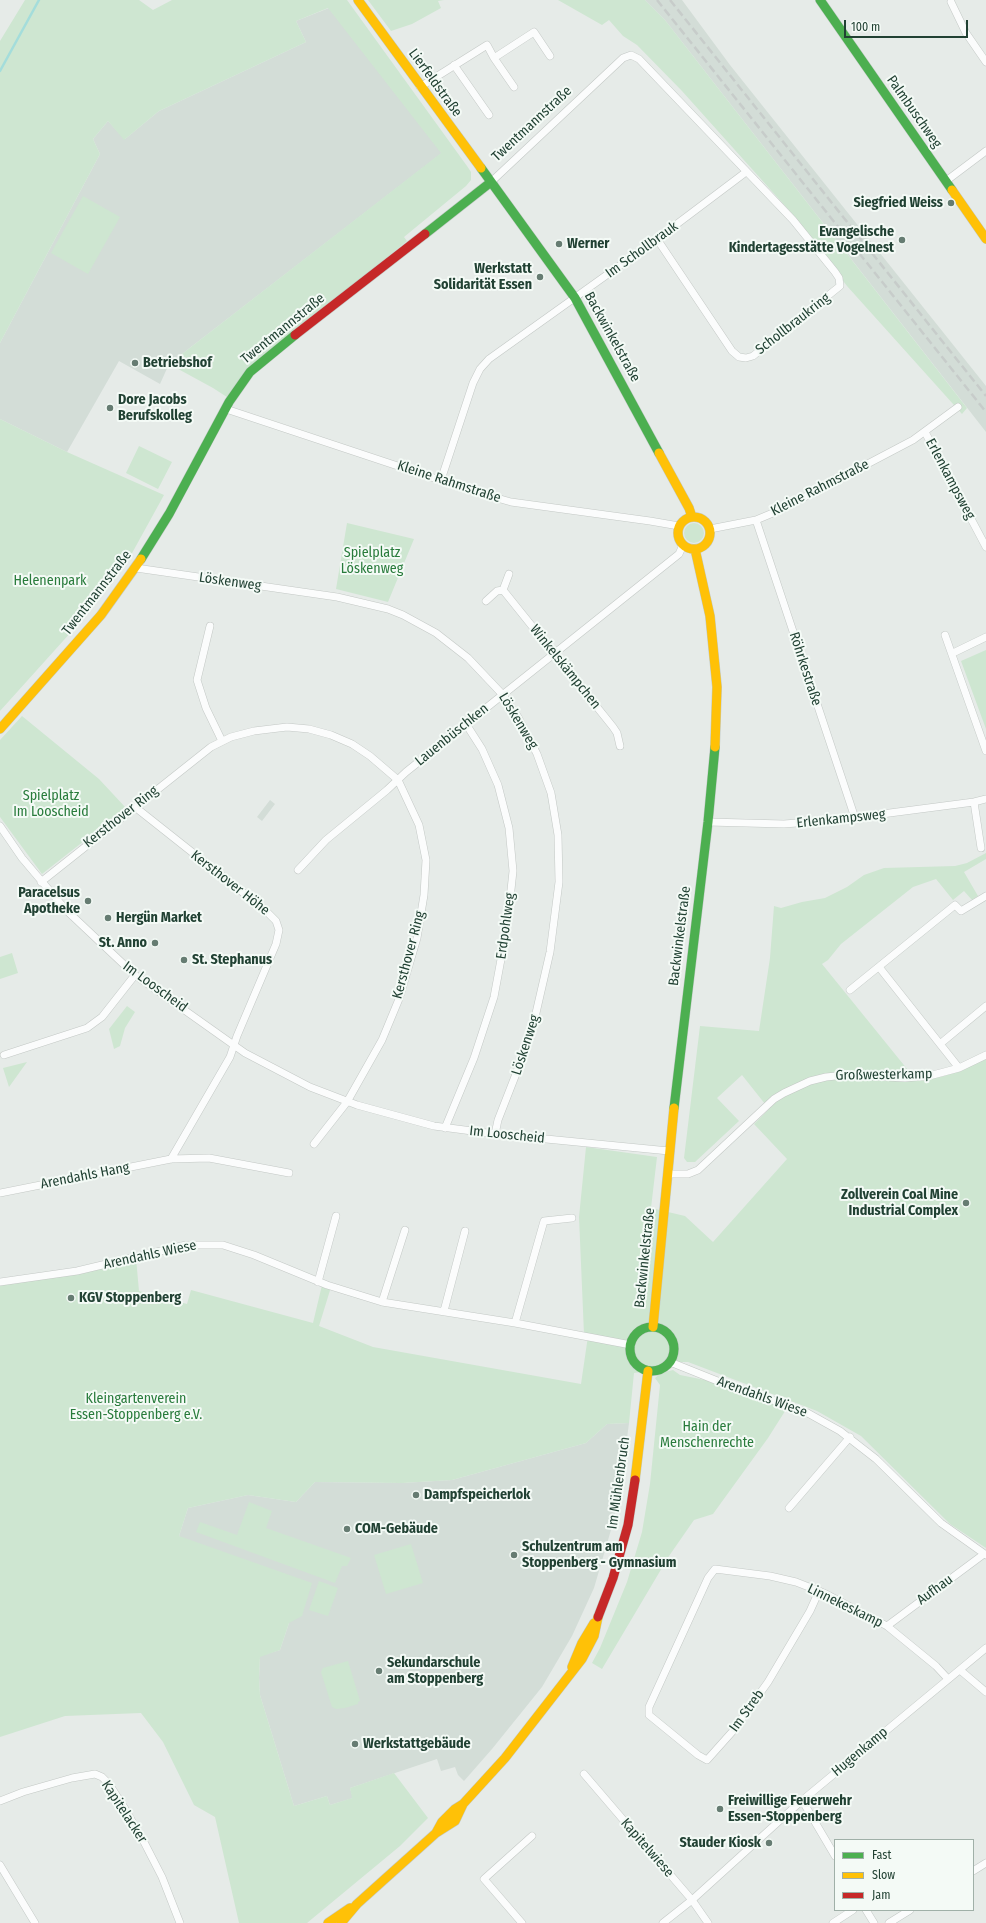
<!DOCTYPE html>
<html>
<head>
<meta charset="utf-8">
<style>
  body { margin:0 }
  #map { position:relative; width:986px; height:1923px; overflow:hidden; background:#e6ebe8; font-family:"Fira Sans Condensed",sans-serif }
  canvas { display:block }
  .legend { position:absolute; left:834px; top:1839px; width:140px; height:72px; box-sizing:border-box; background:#f4faf6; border:1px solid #a0b0a8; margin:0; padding:5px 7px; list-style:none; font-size:12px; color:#214133 }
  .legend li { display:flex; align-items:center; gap:8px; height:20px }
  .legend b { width:20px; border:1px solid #a0b0a8 }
  .scale { position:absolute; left:844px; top:20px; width:124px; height:18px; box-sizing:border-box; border:2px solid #214133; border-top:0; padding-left:5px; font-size:12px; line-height:14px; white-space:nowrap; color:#214133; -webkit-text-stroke:3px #f4faf6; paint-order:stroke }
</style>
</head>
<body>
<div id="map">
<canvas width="986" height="1923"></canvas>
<ul class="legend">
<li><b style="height:5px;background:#4caf50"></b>Fast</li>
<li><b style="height:5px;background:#ffc107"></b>Slow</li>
<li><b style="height:5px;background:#c62828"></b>Jam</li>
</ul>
<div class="scale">100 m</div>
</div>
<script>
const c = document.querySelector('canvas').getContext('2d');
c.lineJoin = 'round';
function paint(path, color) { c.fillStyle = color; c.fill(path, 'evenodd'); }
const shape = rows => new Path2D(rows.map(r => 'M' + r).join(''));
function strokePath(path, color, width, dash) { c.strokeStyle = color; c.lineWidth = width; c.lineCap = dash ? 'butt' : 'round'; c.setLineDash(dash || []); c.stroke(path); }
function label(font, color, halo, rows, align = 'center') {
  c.font = font + ' "Fira Sans Condensed",sans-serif'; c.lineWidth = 4; c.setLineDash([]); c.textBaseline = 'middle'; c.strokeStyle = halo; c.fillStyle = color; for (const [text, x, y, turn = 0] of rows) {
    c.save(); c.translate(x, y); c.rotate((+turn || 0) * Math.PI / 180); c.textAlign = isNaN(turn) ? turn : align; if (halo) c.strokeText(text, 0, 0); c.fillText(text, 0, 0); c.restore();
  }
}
const built = shape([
  [645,0,682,0,730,65,986,386,986,432,665,20],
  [329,8,442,153,169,364,160,384,119,361,67,452,0,419,0,343,100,154,93,139,108,121,125,139,159,111,306,42,296,21],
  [270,800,275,804,262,821,257,817],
  [629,1423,622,1477,613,1523,594,1588,572,1636,542,1687,492,1749,464,1781,458,1775,455,1767,441,1771,437,1759,350,1788,353,1798,330,1805,327,1796,294,1806,260,1695,259,1678,260,1656,280,1650,289,1623,179,1536,188,1508,248,1495,296,1502,315,1482,402,1483,452,1480,586,1443,607,1424]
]);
const green = shape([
  [25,0,139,0,153,10,172,0,347,0,467,166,471,172,471,180,466,186,404,237,407,241,276,348,230,399,213,388,169,364,441,153,328,8,296,21,306,42,159,111,124,140,108,121,93,139,100,154,0,343,0,41],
  [368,0,444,0,438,1,441,8,412,24,391,31],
  [558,0,645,0,665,20,967,408,962,414,847,286,795,217,682,91,637,45,623,36,609,20,602,25],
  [83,196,120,217,88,274,51,253],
  [0,419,67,452,164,495,131,555,90,611,0,711],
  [139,446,172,462,158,489,126,473],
  [347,523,414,539,388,602,336,589],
  '684 533a10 10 0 1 1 20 0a10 10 0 1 1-20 0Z',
  [986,650,986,729,961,661],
  [22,716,99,779,126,808,42,874,0,817,0,740],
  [986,853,986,859,964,872,978,896,972,900,964,891,953,900,936,879,913,887,841,944,828,960,822,964,916,1080,940,1077,954,1073,986,1057,986,1548,950,1524,861,1436,817,1411,688,1362,671,1362,658,1370,634,1373,629,1423,607,1424,586,1443,452,1480,402,1483,315,1482,296,1502,248,1495,188,1508,179,1536,312,1583,302,1616,289,1623,280,1650,260,1657,259,1678,260,1695,294,1806,327,1796,330,1805,352,1798,350,1788,394,1773,428,1818,400,1846,307,1923,239,1923,215,1817,194,1805,163,1742,141,1713,65,1716,0,1737,0,1285,136,1258,139,1291,187,1304,191,1290,313,1323,322,1285,331,1287,319,1326,373,1347,581,1384,588,1336,584,1334,579,1217,586,1147,657,1157,651,1208,685,1216,713,1242,787,1159,754,1124,769,1109,742,1075,717,1098,739,1121,695,1162,687,1162,684,1158,700,1026,759,1031,770,958,774,906,781,908,802,902,825,898,847,887,864,875,884,868,955,866,967,863],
  [12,953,18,973,0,979,0,957],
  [127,1006,135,1012,125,1028,120,1046,114,1049,109,1029],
  [27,1062,9,1087,3,1068],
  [673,1370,680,1375,720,1383,787,1408,768,1438,713,1514,694,1520,669,1556,602,1669,592,1663,600,1648,627,1582,642,1532,650,1484,660,1385,655,1378,661,1373],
  [249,1502,272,1511,266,1528,351,1558,347,1566,342,1566,335,1583,196,1532,200,1522,237,1535],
  [411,1544,423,1583,386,1594,374,1555],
  [319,1581,338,1588,328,1616,309,1610],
  [348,1661,360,1701,358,1702,358,1704,345,1708,336,1709,332,1707,321,1672,323,1668]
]);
const stream = shape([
  [0,71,39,0]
]);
const street = shape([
  [951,2,966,33,986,62],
  [494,58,514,87],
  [454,65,489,115],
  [420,87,487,45,494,58,534,32,550,56],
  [946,181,986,151],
  [491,182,623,58,631,55,639,59,793,220,835,272,839,278,840,286,753,356,746,358,739,357,732,351,657,239],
  [226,409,476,492,511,502,650,521,679,526],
  [925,432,986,547],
  [441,480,473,383,480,369,489,359,657,239,746,172],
  [756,520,855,818],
  [710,529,756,520,780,510,913,440,958,407],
  [136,568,337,597,388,609,403,615,436,633,468,658,503,695,518,717,537,754,551,793,558,835,559,882,550,952,536,1013,523,1056,498,1120,495,1134],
  [503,590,613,727,617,733,620,746],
  [503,590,509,574],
  [486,601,497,591,503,590],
  [210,626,197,680,206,708,222,741],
  [945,635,986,751],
  [953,653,986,637],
  [974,802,981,848],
  [135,807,265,910,276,921,279,930,276,944,237,1036,230,1057,171,1159],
  [708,822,784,824,836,820,974,802,986,799],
  [0,826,22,858,66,910,135,975,245,1053,310,1087,357,1105,434,1126,495,1134,669,1151],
  [298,870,326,840,387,790,406,772,679,554,683,545],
  [41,882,211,747,231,737,254,731,287,727,309,729,331,735,352,744,370,756,398,780,419,825,426,860,424,895,417,938,399,999,382,1040,347,1102,314,1144],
  [879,967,959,1068],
  [850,990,955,905,961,911,986,896],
  [940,1044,986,1006],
  [4,1055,87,1028,102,1017,135,975],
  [445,1128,474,1058,494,997,507,927,513,871,509,828,498,785,482,749,466,724],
  [668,1174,688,1174,698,1170,774,1099,784,1093,810,1081,826,1077,846,1075,905,1078,929,1076,959,1068,986,1055],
  [0,1193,171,1159,209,1158,289,1173],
  [0,1282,77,1271,186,1245,223,1245,254,1255,327,1285,382,1302,515,1323,631,1345],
  [318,1282,336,1216],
  [382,1302,405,1230],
  [444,1311,465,1231],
  [515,1323,544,1221,572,1218],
  [670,1362,720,1382,804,1411,840,1431,876,1459,941,1523,986,1555],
  [789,1508,850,1437],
  [819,1591,810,1611,768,1682,732,1732,707,1760,698,1755,649,1715,649,1707,708,1578,715,1569,770,1576,796,1582,819,1591,828,1595,887,1626,936,1666,948,1679],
  [887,1626,984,1554],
  [960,1670,986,1692],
  [584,1774,692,1900,708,1923],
  [802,1800,835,1856],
  [0,1801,23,1792,72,1778,95,1774,102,1777,109,1784,125,1809,144,1842,162,1877,180,1923],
  [0,1865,35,1923],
  [973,1871,986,1863],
  [866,1910,874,1923],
  [522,1923,484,1879,532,1836],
  [663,1923,692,1900,799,1803,986,1648],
  [833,1923,853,1910],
  [889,1923,910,1910]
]);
const fast = shape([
  [820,0,952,190],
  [481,168,575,298,659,453],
  [425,234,491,182],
  [141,559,169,514,229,402,250,372,295,335],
  [674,1108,708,822,715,747],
  '630 1349a22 22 0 1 1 44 0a22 22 0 1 1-44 0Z'
]);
const slow = shape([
  [358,0,481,168],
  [952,190,986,239],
  [659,453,689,508,692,517],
  '678 533a16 16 0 1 1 32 0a16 16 0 1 1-32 0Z',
  [695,549,710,616,717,687,715,747],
  [0,729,101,615,141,559],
  [653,1327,674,1108],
  [635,1480,648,1371],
  [572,1667,582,1643,594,1623],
  [436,1833,442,1822,455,1809,463,1804,505,1758,582,1659,594,1636,598,1617],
  [328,1923,350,1908],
  [341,1923,357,1904,436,1833,455,1821,463,1804]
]);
const jam = shape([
  [295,335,425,234],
  [598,1617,613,1578,628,1525,635,1480]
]);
const rail = shape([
  [657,0,986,412],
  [670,0,986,396]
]);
const markers = [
  [951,203,4,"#667c72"],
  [902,240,4,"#667c72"],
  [559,244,4,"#667c72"],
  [540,277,4,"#667c72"],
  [135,363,4,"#667c72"],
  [110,408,4,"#667c72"],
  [88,901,4,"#667c72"],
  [108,918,4,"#667c72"],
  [155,943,4,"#667c72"],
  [184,960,4,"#667c72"],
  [966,1203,4,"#667c72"],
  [71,1298,4,"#667c72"],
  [416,1495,4,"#667c72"],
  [347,1529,4,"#667c72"],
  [514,1555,4,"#667c72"],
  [379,1671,4,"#667c72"],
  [355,1744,4,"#667c72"],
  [720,1809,4,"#667c72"],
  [769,1843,4,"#667c72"]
];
const streetNames = [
  ["Lierfeldstraße",435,83,54],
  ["Palmbuschweg",914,112,55],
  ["Twentmannstraße",532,124,-43],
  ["Im Schollbrauk",642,250,-36],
  ["Schollbraukring",793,324,-38],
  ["Twentmannstraße",283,329,-39],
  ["Backwinkelstraße",612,337,61],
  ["Erlenkampsweg",950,479,62],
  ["Kleine Rahmstraße",449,482,18],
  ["Kleine Rahmstraße",820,488,-27],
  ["Löskenweg",230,582,8],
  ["Twentmannstraße",97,593,-52],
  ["Winkelskämpchen",565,667,51],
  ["Röhrkestraße",805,669,72],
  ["Löskenweg",518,721,59],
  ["Lauenbüschken",452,735,-39],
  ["Kersthover Ring",121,817,-38],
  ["Erlenkampsweg",841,819,-6],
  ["Kersthover Höhe",230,883,38],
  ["Erdpohlweg",506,926,-82],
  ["Backwinkelstraße",680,936,-83],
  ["Kersthover Ring",409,955,-75],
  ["Im Looscheid",155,987,36],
  ["Löskenweg",526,1045,-72],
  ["Großwesterkamp",884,1075,-1],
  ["Im Looscheid",507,1135,6],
  ["Arendahls Hang",85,1176,-11],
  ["Arendahls Wiese",150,1255,-12],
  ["Backwinkelstraße",645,1258,-84],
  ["Arendahls Wiese",762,1397,20],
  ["Im Mühlenbruch",619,1483,-82],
  ["Aufhau",935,1590,-36],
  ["Linnekeskamp",845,1606,26],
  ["Im Streb",747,1711,-54],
  ["Hugenkamp",860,1752,-40],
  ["Kapitelacker",124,1812,57],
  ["Kapitelwiese",647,1848,49]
];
const poiNames = [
  ["Siegfried Weiss",943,203,"right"],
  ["Evangelische",894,232,"right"],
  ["Kindertagesstätte Vogelnest",894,248,"right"],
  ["Werner",567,244],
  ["Werkstatt",532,269,"right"],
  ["Solidarität Essen",532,285,"right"],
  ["Betriebshof",143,363],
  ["Dore Jacobs",118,400],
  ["Berufskolleg",118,416],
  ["Paracelsus",80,893,"right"],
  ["Apotheke",80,909,"right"],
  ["Hergün Market",116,918],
  ["St. Anno",147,943,"right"],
  ["St. Stephanus",192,960],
  ["Zollverein Coal Mine",958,1195,"right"],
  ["Industrial Complex",958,1211,"right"],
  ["KGV Stoppenberg",79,1298],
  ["Dampfspeicherlok",424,1495],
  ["COM-Gebäude",355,1529],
  ["Schulzentrum am",522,1547],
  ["Stoppenberg - Gymnasium",522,1563],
  ["Sekundarschule",387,1663],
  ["am Stoppenberg",387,1679],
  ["Werkstattgebäude",363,1744],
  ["Freiwillige Feuerwehr",728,1801],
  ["Essen-Stoppenberg",728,1817],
  ["Stauder Kiosk",761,1843,"right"]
];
const parkNames = [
  ["Spielplatz",372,553],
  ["Löskenweg",372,569],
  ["Helenenpark",50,581],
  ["Spielplatz",51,796],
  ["Im Looscheid",51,812],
  ["Kleingartenverein",136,1399],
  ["Essen-Stoppenberg e.V.",136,1415],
  ["Hain der",707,1427],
  ["Menschenrechte",707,1443]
];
paint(built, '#d3ddd7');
paint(green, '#cee6d1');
strokePath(stream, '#a4dddb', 2.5);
strokePath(street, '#c3c8c5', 8);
strokePath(fast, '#c1c9c5', 10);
strokePath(slow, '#c1c9c5', 10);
strokePath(jam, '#c1c9c5', 10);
strokePath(street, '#fbfcfc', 7);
strokePath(fast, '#4caf50', 9);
strokePath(slow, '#ffc107', 9);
strokePath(jam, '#c62828', 9);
strokePath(rail, '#c7ccca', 2.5, [8, 4]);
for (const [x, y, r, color] of markers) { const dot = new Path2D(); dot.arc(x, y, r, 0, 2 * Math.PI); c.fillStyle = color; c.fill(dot); strokePath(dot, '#f4faf6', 1.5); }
label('14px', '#214133', '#f4faf6', streetNames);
label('bold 14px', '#214133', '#f4faf6', poiNames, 'left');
label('14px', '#287b3b', '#f4faf6', parkNames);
</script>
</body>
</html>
